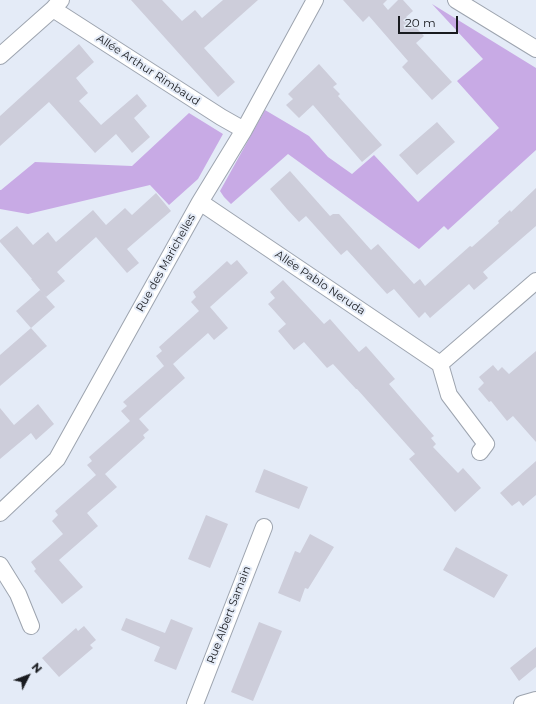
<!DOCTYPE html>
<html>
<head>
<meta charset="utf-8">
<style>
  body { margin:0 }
  #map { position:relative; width:536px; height:704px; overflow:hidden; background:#e4ebf7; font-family:Montserrat,sans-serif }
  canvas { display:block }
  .north { position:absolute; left:8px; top:656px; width:40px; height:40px; -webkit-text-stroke:3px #e4ebf7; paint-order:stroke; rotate:48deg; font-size:11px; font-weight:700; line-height:16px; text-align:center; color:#191b1f }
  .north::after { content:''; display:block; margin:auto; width:14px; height:18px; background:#191b1f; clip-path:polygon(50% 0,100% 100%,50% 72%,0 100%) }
  .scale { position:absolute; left:398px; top:16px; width:60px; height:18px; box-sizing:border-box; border:2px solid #191b1f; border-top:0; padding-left:5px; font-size:12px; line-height:14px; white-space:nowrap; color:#191b1f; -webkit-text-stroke:3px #e4ebf7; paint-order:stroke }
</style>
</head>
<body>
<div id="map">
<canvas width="536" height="704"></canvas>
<div class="north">N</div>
<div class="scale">20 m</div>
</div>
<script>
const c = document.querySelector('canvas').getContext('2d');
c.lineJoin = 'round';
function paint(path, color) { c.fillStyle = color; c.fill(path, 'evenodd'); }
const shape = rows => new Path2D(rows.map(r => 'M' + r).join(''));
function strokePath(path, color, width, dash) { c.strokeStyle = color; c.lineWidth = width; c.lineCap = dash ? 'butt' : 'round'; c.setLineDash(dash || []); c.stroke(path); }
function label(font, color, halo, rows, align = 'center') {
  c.font = font + ' Montserrat,sans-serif'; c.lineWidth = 4; c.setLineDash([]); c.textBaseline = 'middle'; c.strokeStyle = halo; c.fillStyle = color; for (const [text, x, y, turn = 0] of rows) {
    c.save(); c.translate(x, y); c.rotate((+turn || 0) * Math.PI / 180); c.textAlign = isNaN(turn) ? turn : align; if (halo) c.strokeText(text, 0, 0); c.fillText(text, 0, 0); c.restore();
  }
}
const green = shape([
  [432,4,536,68,536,150,448,230,444,226,419,249,288,154,231,204,224,197,220,191,265,110,309,136,328,157,352,174,374,155,418,202,499,128,457,81,483,59],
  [189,113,223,134,198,179,169,205,150,185,28,214,0,209,0,190,1,190,35,162,132,166]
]);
const building = shape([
  [131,0,162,0,182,21,195,10,202,18,223,0,258,0,204,48,235,82,218,97],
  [343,0,387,0,383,4,388,10,398,0,403,0,413,11,406,17,424,36,416,43,452,82,432,100,402,67,408,61,369,16,363,22],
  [79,44,94,62,76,78,88,93,79,101,101,125,137,94,147,106,134,118,150,137,132,153,116,134,95,153,49,102,0,146,0,116],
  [319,64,337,84,333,87,340,94,338,96,382,145,362,162,313,105,299,118,286,105,293,99,288,94],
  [437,122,455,142,417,175,399,155],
  [290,171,330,216,333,214,339,214,371,250,378,244,414,284,420,279,425,286,470,246,472,247,499,223,498,221,510,210,511,212,536,188,536,226,483,272,488,278,474,290,469,284,430,318,425,312,419,318,394,289,387,294,347,250,341,255,306,216,299,222,287,209,270,189],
  [156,193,171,211,127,249,139,263,127,273,96,237,57,272,65,281,46,297,31,279,32,279,0,242,0,240,17,226,33,245,48,232,56,242,93,210,106,225,125,208,132,215],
  [237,260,248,273,210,307,228,328,214,340,208,333,173,364,185,378,139,419,149,430,143,435,145,438,105,474,117,487,87,513,98,526,59,560,83,587,62,604,34,571,36,569,31,562,63,534,52,521,58,515,55,511,96,475,87,465,92,461,89,457,130,421,121,411,127,406,123,402,164,366,156,356,162,351,159,347,199,311,191,302,196,297,193,292,227,261,231,265],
  [283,280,324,324,330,319,359,352,366,346,395,379,389,384,434,436,431,438,436,444,433,447,458,473,463,468,481,488,455,512,409,459,415,454,357,389,356,389,333,364,327,368,304,342,294,350,278,331,286,324,268,304,275,298,270,292],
  [40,290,55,307,31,328,16,311],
  [31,328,47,346,0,386,0,355],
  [536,351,536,442,513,416,507,421,491,401,489,402,478,389,484,383,479,377,493,365,498,371,502,367,509,374],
  [38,404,54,424,36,440,31,433,0,459,0,408,14,425],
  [536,461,536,495,523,506,519,501,512,506,500,493],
  [264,469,308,487,299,509,255,492],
  [206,515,228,524,210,568,188,559],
  [310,534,334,547,308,589,305,588,300,602,278,593,295,551,300,553],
  [456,547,508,575,494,598,443,570],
  [126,618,165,633,171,619,193,628,176,670,154,661,160,647,121,630],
  [259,622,282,631,253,701,231,692],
  [84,626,96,640,90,645,93,648,59,677,42,658,76,628,78,631],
  [536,647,536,667,519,681,510,668]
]);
const street = shape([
  [61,0,53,9,221,117,244,130],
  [456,0,536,49],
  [0,56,53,9],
  [200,202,440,364,449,395,486,444,480,452],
  [440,364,536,281],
  [0,513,57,459,200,202,244,130,315,0],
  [0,565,18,594,31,626],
  [195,704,264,527],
  [522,704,536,700]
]);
const streetNames = [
  ["Allée Arthur Rimbaud",148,70,33],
  ["Rue des Marichelles",166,263,-61],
  ["Allée Pablo Neruda",320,283,34],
  ["Rue Albert Samain",229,615,-69]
];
paint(green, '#c8aae5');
paint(building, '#cdcdda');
strokePath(street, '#9da4af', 18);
strokePath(street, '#fff', 16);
label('11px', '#191b1f', '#e4ebf7', streetNames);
</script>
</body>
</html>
